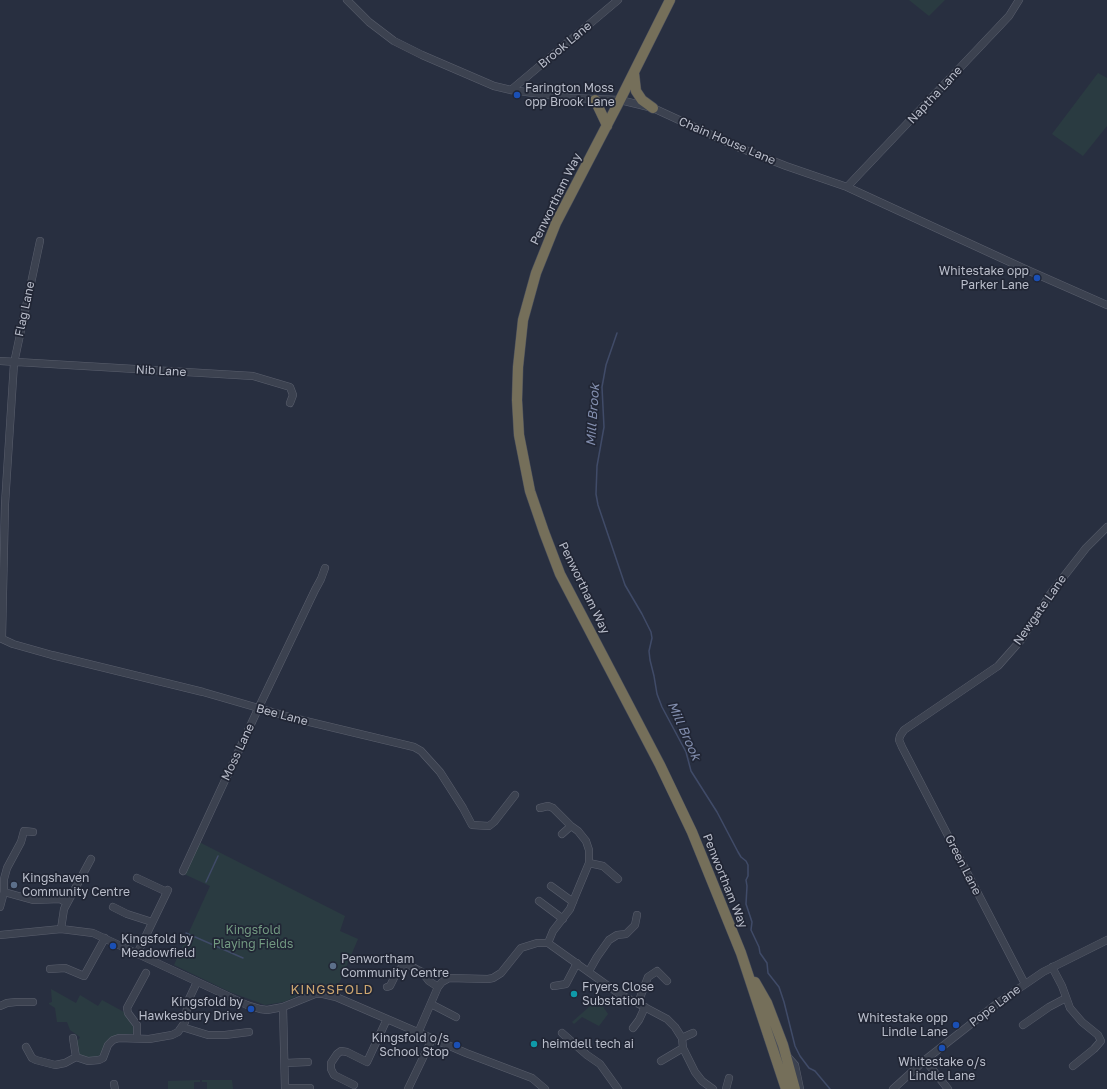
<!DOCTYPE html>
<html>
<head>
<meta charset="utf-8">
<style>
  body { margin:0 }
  canvas { display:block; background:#282f40 }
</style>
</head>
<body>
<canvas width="1107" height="1089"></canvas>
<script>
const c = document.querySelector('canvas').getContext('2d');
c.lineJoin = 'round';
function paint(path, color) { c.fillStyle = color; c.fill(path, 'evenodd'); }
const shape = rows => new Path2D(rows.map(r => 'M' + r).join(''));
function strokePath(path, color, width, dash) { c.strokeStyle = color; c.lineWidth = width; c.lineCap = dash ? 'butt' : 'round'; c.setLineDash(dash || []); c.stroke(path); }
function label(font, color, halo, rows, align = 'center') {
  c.font = font + ' "Golos Text",sans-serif'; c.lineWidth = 3.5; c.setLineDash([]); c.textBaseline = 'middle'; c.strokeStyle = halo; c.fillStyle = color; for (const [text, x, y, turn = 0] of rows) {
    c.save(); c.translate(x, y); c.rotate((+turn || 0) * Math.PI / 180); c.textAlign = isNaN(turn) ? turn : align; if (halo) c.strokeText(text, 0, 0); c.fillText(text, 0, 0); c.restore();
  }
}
const green = shape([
  [909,0,945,0,929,16],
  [1098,73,1107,78,1107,126,1083,156,1052,134],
  [199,842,345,916,340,931,358,939,337,988,334,991,316,990,306,992,284,1002,265,1005,230,992,174,965,210,886,184,874],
  [51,989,76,1003,80,995,98,1006,102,1000,124,1012,134,1028,134,1032,132,1034,123,1034,115,1036,99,1056,92,1057,90,1059,78,1055,76,1041,79,1039,80,1037,70,1030,67,1022,57,1022,55,1008,49,1004,49,1003,52,1002],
  [598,999,608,1014,599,1026,582,1017,574,1024,572,1022],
  [200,1080,200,1082,194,1082,194,1089,168,1089,168,1081],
  [202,1080,232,1080,233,1089,207,1089,207,1082,202,1082]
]);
const stream = shape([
  [617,333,606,365,602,387,604,427,597,466,596,494,598,505,625,585,642,614,651,632,652,638,649,651,650,660,654,676,657,694,662,707,686,752,691,771,717,812,738,852,741,857,746,861,748,865,748,876,746,880,747,886,746,904,752,922,751,930,759,947,760,953,767,963,768,973,779,987,784,1002,795,1046,800,1056,809,1068,815,1071,830,1089],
  [206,882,218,856],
  [186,933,243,958]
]);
const minor = shape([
  [347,0,369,22,394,41,422,55,494,86,511,90,571,98,620,100,653,108,740,148,786,166,847,187,1025,269,1107,305],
  [511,90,618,0],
  [847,187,1009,16,1019,0],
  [0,361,253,376,290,387,293,395,290,403],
  [0,638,13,644,52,655,203,692,293,718,414,747,421,751,440,772,463,808,472,825,489,826,494,822,515,795],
  [2,638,5,504,14,363,40,241],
  [540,808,548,806,553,808,571,826,578,831,586,841,589,850,589,863,574,899,570,909,553,931,548,943],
  [562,834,571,826],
  [589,863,603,866,618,879],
  [183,871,258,709,315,590,321,579,325,568],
  [137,878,167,892],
  [551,886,573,902],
  [4,892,33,900,60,899,67,903],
  [539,901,563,919],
  [0,907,4,892,4,879,7,868,21,842,24,831,33,832],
  [113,907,127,914,152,922],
  [61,929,64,909,91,859],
  [0,935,61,929,93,933,247,1005,260,1009,267,1010,283,1007,315,994,323,994,336,997,466,1053,532,1078,545,1089],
  [137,954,168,890],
  [1052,967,1062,986,1070,1008,1082,1022,1098,1035,1101,1041,1094,1049,1073,1066],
  [50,969,65,968,84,976,105,938],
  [589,971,597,957,609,940,617,935,626,934,635,925,637,915],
  [1025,984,902,747,899,740,900,736,904,730,998,666,1021,640,1051,593,1086,548,1107,527],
  [554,986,566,984,577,963],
  [387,987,390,986,396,974,405,963,422,972,429,981,438,987],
  [638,1003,648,977,657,971,667,981],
  [431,1004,456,1017],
  [0,1006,7,1003,16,1002,33,1002],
  [283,1007,285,1089],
  [1023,1025,1049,1007,1066,998],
  [182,1027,208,1035,225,1035,249,1032],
  [633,1028,639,1020,645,1007],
  [418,1033,438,987,442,982,449,978,488,979,493,978,501,973,521,948,537,943,548,943,618,993,667,1019,675,1027,682,1038,683,1048,695,1072,702,1081,713,1089],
  [562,1033,587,1055,600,1064,618,1089],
  [73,1038,76,1057],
  [137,1038,137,1025,128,1013,127,1008,146,973],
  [682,1038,693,1033],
  [26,1047,32,1058,36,1060,55,1065,65,1063,76,1057,88,1061,99,1060,103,1058,108,1045,113,1040,119,1038,149,1039,172,1035,178,1032,185,1022,188,1001,197,982],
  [787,1056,795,1065,800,1089],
  [925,1060,948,1089],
  [661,1061,683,1048],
  [285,1063,308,1062],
  [114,1084,115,1089],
  [354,1085,334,1075,331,1069,331,1063,337,1054,341,1051,347,1052,367,1062,387,1019],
  [285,1088,310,1088],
  [408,1089,432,1039],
  [726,1089,729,1078],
  [893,1089,925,1060,999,1002,1043,972,1107,940]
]);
const highway = shape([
  [670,0,620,100,556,223,536,273,523,320,518,367,517,400,519,435,530,491,544,532,560,574,660,765,692,832,741,953,786,1089],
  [634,73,636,91,642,100,653,108],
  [595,100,605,121,607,126],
  [755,982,767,1003,783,1045,795,1089]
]);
const markers = [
  [517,95,4,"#1a4fb4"],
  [1037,278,4,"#1a4fb4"],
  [14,885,4,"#5c6f8a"],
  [113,946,4,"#1a4fb4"],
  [333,966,4,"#5c6f8a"],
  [574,994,4,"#0f9aa8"],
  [251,1009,4,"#1a4fb4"],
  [956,1025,4,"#1a4fb4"],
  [534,1044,4,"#0f9aa8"],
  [457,1045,4,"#1a4fb4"],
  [942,1048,4,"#1a4fb4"]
];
const streetNames = [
  ["Brook Lane",565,45,-40],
  ["Naptha Lane",935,95,-47],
  ["Chain House Lane",727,141,23],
  ["Penwortham Way",556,199,-64],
  ["Flag Lane",25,309,-78],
  ["Nib Lane",161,371,3],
  ["Penwortham Way",584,588,64],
  ["Newgate Lane",1040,610,-55],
  ["Bee Lane",282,715,15],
  ["Moss Lane",238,752,-65],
  ["Green Lane",963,865,63],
  ["Penwortham Way",725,881,68],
  ["Pope Lane",995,1006,-37]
];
const poiNames = [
  ["Farington Moss",525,88],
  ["opp Brook Lane",525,102],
  ["Whitestake opp",1029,271,"right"],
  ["Parker Lane",1029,285,"right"],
  ["Kingshaven",22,878],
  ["Community Centre",22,892],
  ["Kingsfold by",121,939],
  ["Meadowfield",121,953],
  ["Penwortham",341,959],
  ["Community Centre",341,973],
  ["Fryers Close",582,987],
  ["Substation",582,1001],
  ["Kingsfold by",243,1002,"right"],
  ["Hawkesbury Drive",243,1016,"right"],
  ["Whitestake opp",948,1018,"right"],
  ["Lindle Lane",948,1032,"right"],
  ["Kingsfold o/s",449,1038,"right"],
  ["School Stop",449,1052,"right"],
  ["heimdell tech ai",542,1044],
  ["Whitestake o/s",942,1062,"center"],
  ["Lindle Lane",942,1076,"center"]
];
const parkNames = [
  ["Kingsfold",253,930],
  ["Playing Fields",253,944]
];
const waterNames = [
  ["Mill Brook",593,415,-86],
  ["Mill Brook",684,731,66]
];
const neighbourhoodNames = [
  ["KINGSFOLD",332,990]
];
paint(green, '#2a3b41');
strokePath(stream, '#404b68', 1.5);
strokePath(minor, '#5a5f6d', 8);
strokePath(highway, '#474c5a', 11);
strokePath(minor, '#3c4250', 7);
strokePath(highway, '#756f5a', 10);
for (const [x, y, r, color] of markers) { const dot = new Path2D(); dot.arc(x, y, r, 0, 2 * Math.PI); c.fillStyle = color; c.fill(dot); strokePath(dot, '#212635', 1.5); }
label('12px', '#b9bdca', '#212635', streetNames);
label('12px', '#b9bdca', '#212635', poiNames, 'left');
label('12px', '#729981', '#212635', parkNames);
label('italic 13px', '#838faf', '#212635', waterNames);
c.letterSpacing = '1px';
label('13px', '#cea770', '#212635', neighbourhoodNames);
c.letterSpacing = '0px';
</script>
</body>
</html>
